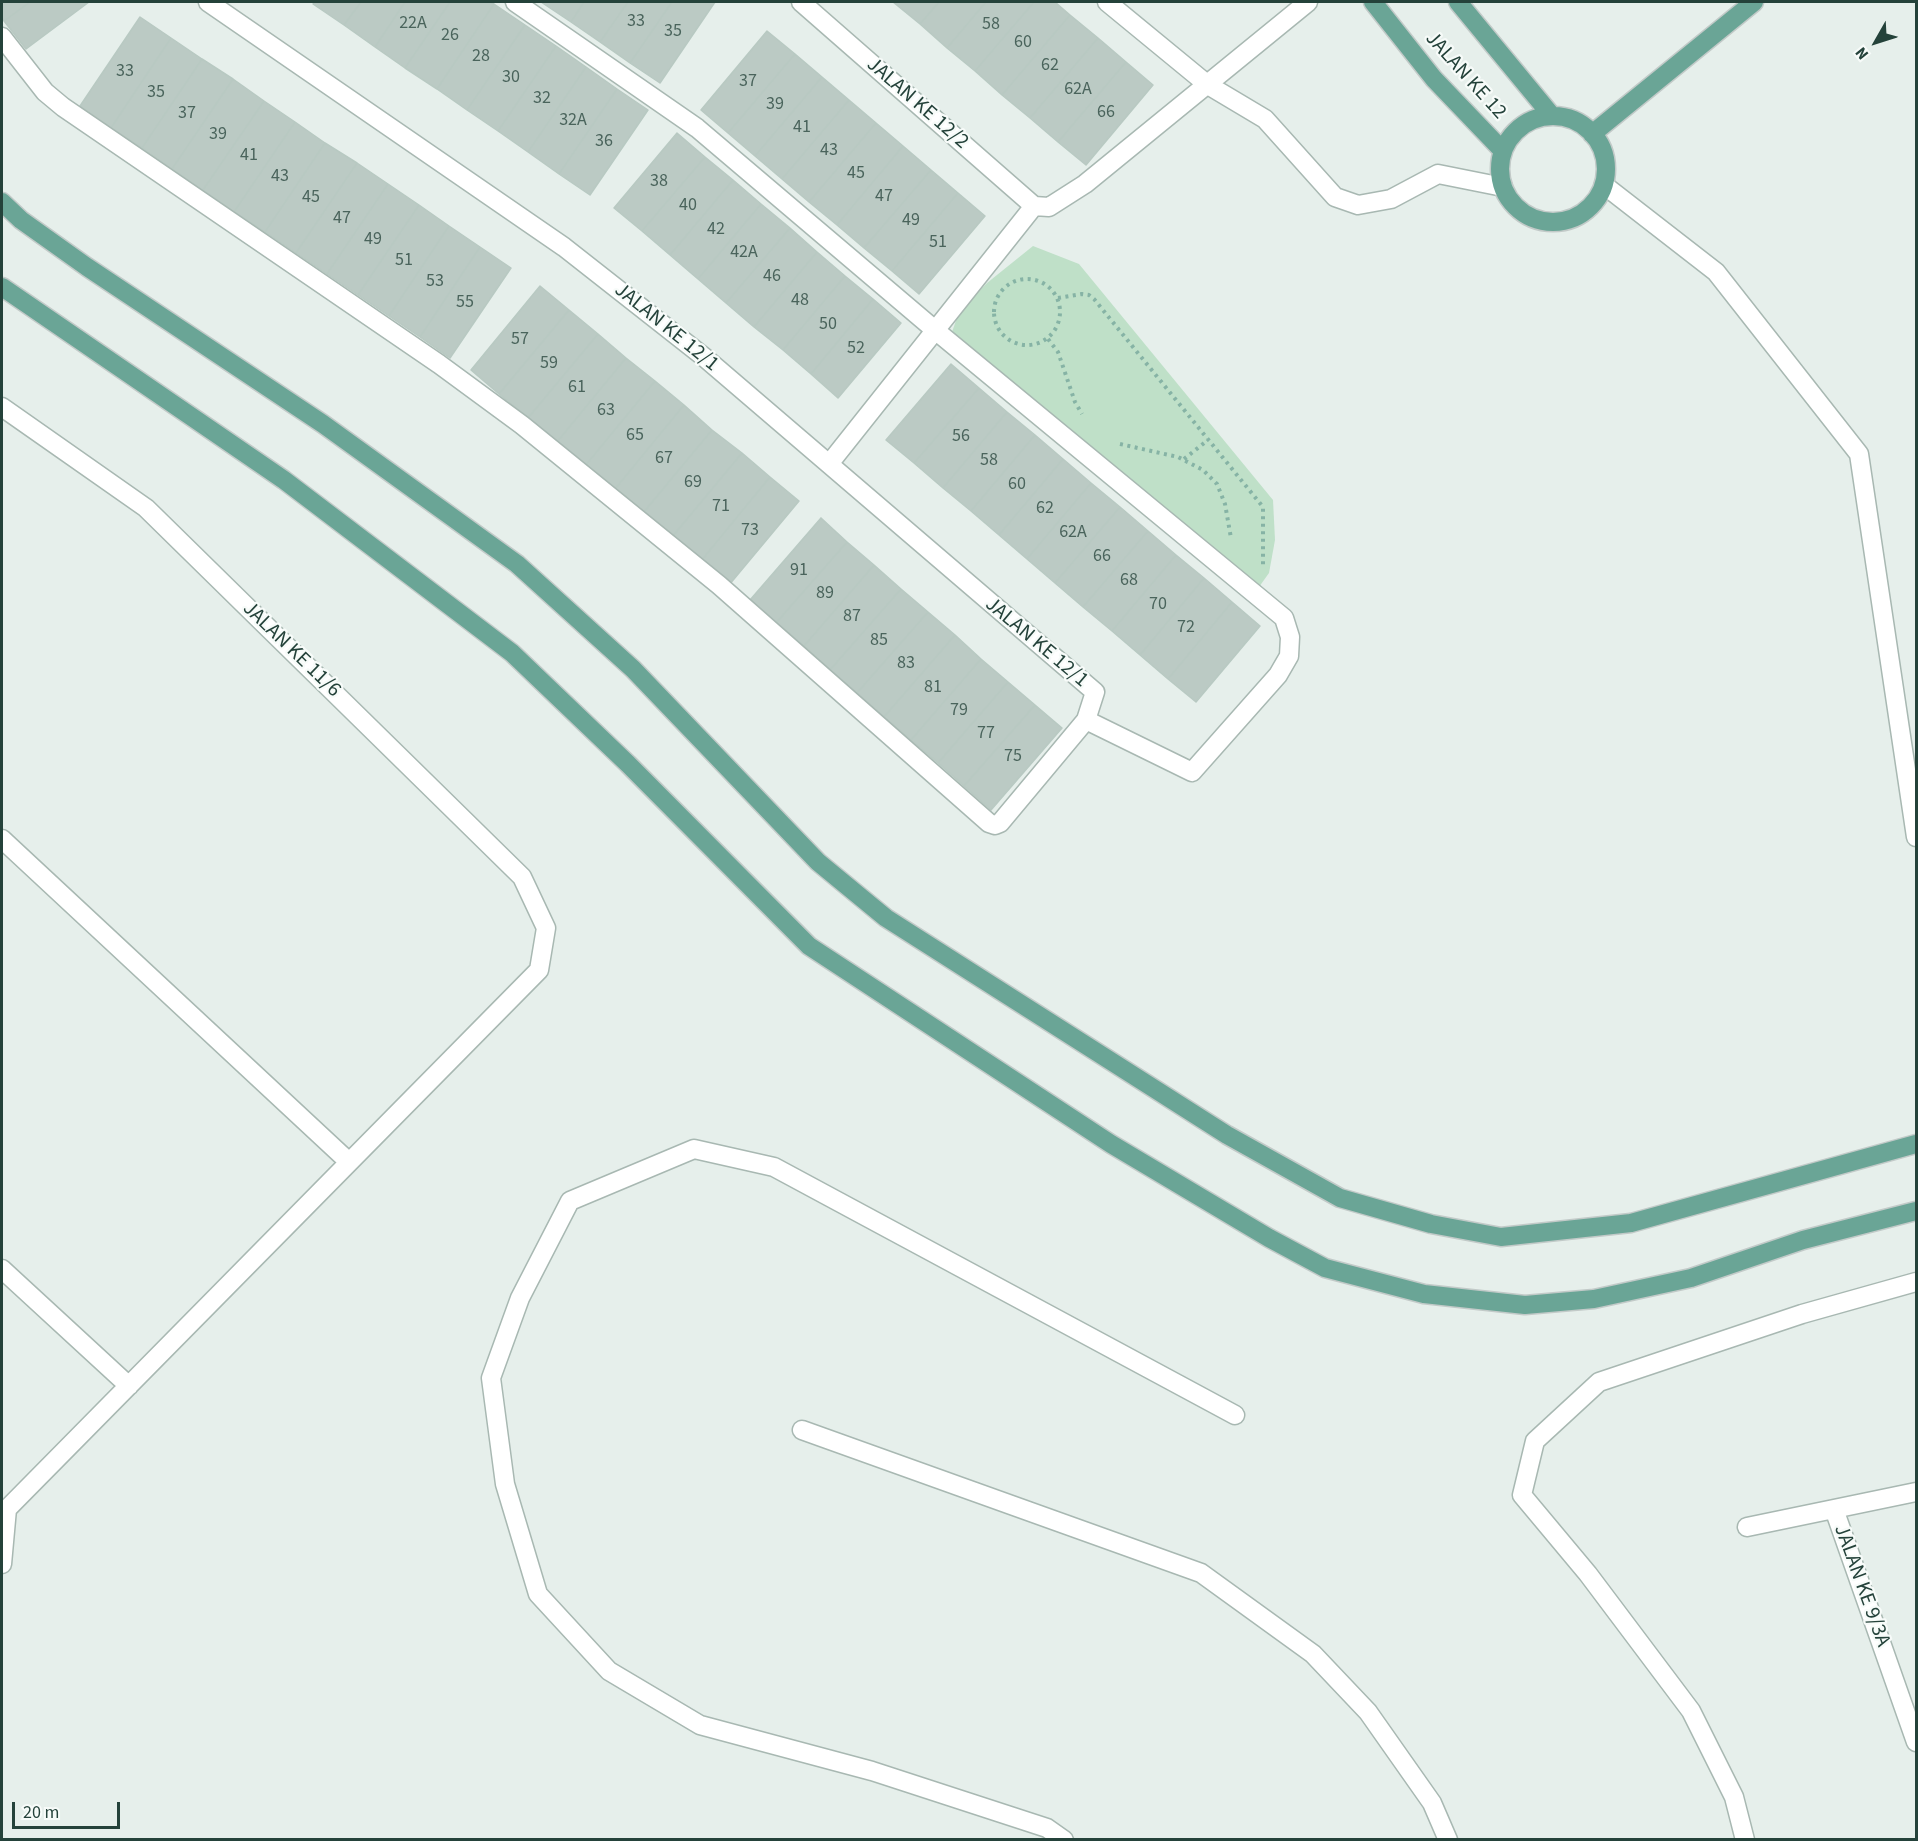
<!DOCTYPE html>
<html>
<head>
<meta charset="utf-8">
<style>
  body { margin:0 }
  #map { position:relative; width:1918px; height:1841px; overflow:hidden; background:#e6efeb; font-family:"Source Sans 3",sans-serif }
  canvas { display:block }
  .frame { position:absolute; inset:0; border:3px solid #24423a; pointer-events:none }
  .north { position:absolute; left:1846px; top:12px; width:60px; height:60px; -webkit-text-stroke:4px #f7fbf9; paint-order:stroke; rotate:231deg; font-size:16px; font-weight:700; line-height:24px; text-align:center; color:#24423a }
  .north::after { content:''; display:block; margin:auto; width:21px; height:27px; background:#24423a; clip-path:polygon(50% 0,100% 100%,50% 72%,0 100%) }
  .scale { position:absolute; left:12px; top:1802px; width:108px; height:27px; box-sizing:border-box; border:3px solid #24423a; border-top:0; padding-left:8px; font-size:18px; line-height:21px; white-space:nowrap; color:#24423a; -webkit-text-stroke:4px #f7fbf9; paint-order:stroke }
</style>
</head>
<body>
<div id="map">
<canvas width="1918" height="1841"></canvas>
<div class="frame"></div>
<div class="north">N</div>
<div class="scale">20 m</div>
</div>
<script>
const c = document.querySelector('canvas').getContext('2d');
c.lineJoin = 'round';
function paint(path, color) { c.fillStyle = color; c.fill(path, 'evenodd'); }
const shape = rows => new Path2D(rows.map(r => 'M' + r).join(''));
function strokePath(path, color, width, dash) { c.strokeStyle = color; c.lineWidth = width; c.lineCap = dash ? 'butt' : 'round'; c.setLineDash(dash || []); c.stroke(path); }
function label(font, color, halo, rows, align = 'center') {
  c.font = font + ' "Source Sans 3",sans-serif'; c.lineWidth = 4.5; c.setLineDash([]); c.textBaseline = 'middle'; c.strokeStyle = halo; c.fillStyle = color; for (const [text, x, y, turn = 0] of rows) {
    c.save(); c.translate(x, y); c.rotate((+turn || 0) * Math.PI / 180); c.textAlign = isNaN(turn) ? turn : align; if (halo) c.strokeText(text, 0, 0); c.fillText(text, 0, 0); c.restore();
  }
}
const green = shape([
  [1033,246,1079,264,1273,500,1275,540,1269,573,1259,587,952,332,959,312,987,283]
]);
const building = shape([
  [2,2,30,2,4,21,2,17,2,2],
  [30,2,89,2,26,49,4,21,30,2],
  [315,2,361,2,344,25,313,4,315,2],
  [361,2,405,2,375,47,344,25,361,2],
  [405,2,450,2,405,68,375,47,405,2],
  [450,2,490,2,494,4,437,89,405,68,450,2],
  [541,2,584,2,571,22,541,2],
  [584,2,628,2,600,42,571,22,584,2],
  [628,2,672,2,630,63,600,42,628,2],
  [672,2,715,2,660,83,630,63,672,2],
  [893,2,939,2,920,24,893,2],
  [939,2,986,2,947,48,920,24,939,2],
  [986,2,1034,2,975,71,947,48,986,2],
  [1034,2,1055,2,1070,15,1002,95,975,71,1034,2],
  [494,4,525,25,467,110,437,89,494,4],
  [1070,15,1098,38,1030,118,1002,95,1070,15],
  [140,17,171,38,111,128,80,106,140,17],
  [525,25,556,46,498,131,467,110,525,25],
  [767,31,795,54,728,133,701,110,767,31],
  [171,38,202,59,142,148,111,128,171,38],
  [1098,38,1126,62,1058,142,1030,118,1098,38],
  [556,46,586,67,528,152,498,131,556,46],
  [795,54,822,77,755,156,728,133,795,54],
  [202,59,233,79,172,169,142,148,202,59],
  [1126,62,1153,85,1086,165,1058,142,1126,62],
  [586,67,617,89,559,174,528,152,586,67],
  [822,77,849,100,782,179,755,156,822,77],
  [233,79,264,101,203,190,172,169,233,79],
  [617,89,648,110,590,195,559,174,617,89],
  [849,100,876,123,809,202,782,179,849,100],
  [264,101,295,122,234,212,203,190,264,101],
  [295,122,325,143,265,232,234,212,295,122],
  [876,123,903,146,837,225,809,202,876,123],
  [677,133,705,157,642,231,614,208,677,133],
  [325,143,357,163,296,253,265,232,325,143],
  [903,146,931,170,864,248,837,225,903,146],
  [705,157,733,180,670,255,642,231,705,157],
  [357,163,388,184,327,274,296,253,357,163],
  [931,170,958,193,892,271,864,248,931,170],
  [733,180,761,204,698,279,670,255,733,180],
  [388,184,419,205,358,295,327,274,388,184],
  [958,193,985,216,919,294,892,271,958,193],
  [761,204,790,228,726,303,698,279,761,204],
  [419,205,449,226,389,316,358,295,419,205],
  [449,226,480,247,420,337,389,316,449,226],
  [790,228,817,252,754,327,726,303,790,228],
  [480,247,511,268,450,358,420,337,480,247],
  [817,252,845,276,783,350,754,327,817,252],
  [845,276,873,299,811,374,783,350,845,276],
  [540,286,569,310,499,394,471,370,540,286],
  [873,299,901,323,838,398,811,374,873,299],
  [569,310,598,334,528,418,499,394,569,310],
  [598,334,626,358,557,442,528,418,598,334],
  [626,358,655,381,585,466,557,442,626,358],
  [951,364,979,388,914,463,886,440,951,364],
  [655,381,684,405,615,489,585,466,655,381],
  [979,388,1007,412,943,488,914,463,979,388],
  [684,405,712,430,643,513,615,489,684,405],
  [1007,412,1035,435,971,511,943,488,1007,412],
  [712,430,742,453,672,537,643,513,712,430],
  [1035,435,1063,459,999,535,971,511,1035,435],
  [742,453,770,477,701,561,672,537,742,453],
  [1063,459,1091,483,1027,559,999,535,1063,459],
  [770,477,799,501,729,585,701,561,770,477],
  [1091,483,1120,507,1055,583,1027,559,1091,483],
  [1120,507,1148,531,1083,607,1055,583,1120,507],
  [821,518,847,542,776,623,750,600,821,518],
  [1148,531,1176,555,1112,631,1083,607,1148,531],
  [847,542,874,565,804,646,776,623,847,542],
  [1176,555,1204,578,1140,655,1112,631,1176,555],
  [874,565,901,589,830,670,804,646,874,565],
  [1204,578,1232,602,1168,679,1140,655,1204,578],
  [901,589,928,612,857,693,830,670,901,589],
  [1232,602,1260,626,1196,702,1168,679,1232,602],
  [928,612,955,635,884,717,857,693,928,612],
  [955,635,981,659,911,740,884,717,955,635],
  [981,659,1008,682,938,763,911,740,981,659],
  [1008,682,1035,705,964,786,938,763,1008,682],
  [1035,705,1062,728,991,810,964,786,1035,705]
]);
const path = shape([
  '994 312a33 33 0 1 1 66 0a33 33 0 1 1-66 0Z',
  [1058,298,1082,294,1089,295,1094,299,1263,507,1263,566],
  [1048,339,1058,352,1075,402,1082,414],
  [1120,444,1178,457,1203,470,1217,484,1225,504,1231,538],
  [1184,459,1208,440]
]);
const minor = shape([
  [515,2,697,128,935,330,1284,618,1290,637,1289,656,1278,675,1192,772,1086,720],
  [801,2,1034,206],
  [1107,2,1208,85,1265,119,1335,197,1358,205,1391,199,1438,174,1503,187],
  [2,37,45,92,63,107,439,364,522,425,719,585,989,823,995,825,1000,823,1086,720,1095,692,704,357,564,247,208,2],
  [1604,185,1716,272,1859,454,1916,837],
  [1034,206,1049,207,1085,184,1308,2],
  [2,407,146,508,522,877,546,928,539,970,7,1509,2,1564],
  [829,464,1034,206],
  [2,839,349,1162],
  [2,1269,129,1386],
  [802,1430,1201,1573,1313,1654,1368,1712,1432,1803,1448,1840],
  [1834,1509,1916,1742],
  [1747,1527,1916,1492],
  [1064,1840,1047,1828,872,1771,700,1725,609,1671,538,1594,505,1484,491,1378,520,1298,570,1201,694,1149,774,1167,1235,1415],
  [1745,1840,1734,1797,1691,1711,1588,1574,1522,1495,1535,1441,1599,1382,1802,1314,1916,1282]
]);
const major = shape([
  [1373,2,1434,79,1503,151],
  [1458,2,1552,116],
  '1500 169a53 53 0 1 1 106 0a53 53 0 1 1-106 0Z',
  [1592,134,1754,2],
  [2,202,21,220,87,267,323,424,517,564,633,669,818,862,886,918,1227,1135,1340,1198,1431,1224,1501,1237,1631,1223,1916,1144],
  [2,287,284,480,512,653,628,764,809,946,1111,1144,1269,1238,1325,1268,1424,1294,1525,1305,1594,1299,1691,1278,1803,1240,1916,1211]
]);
const numberNames = [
  ["33",636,22],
  ["22A",413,24],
  ["58",991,25],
  ["35",673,32],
  ["26",450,36],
  ["60",1023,43],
  ["28",481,57],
  ["62",1050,66],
  ["33",125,72],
  ["30",511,78],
  ["37",748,82],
  ["62A",1078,90],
  ["35",156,93],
  ["32",542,99],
  ["39",775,105],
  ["66",1106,113],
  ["37",187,114],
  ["32A",573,121],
  ["41",802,128],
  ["39",218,135],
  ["36",604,142],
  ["43",829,151],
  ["41",249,156],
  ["45",856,174],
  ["43",280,177],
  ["38",659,182],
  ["47",884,197],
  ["45",311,198],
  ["40",688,206],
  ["47",342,219],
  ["49",911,221],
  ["42",716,230],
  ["49",373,240],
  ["51",938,243],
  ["42A",744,253],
  ["51",404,261],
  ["46",772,277],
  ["53",435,282],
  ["48",800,301],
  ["55",465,303],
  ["50",828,325],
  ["57",520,340],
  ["52",856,349],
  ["59",549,364],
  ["61",577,388],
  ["63",606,411],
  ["65",635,436],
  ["56",961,437],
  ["67",664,459],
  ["58",989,461],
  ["69",693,483],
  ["60",1017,485],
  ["71",721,507],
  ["62",1045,509],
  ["73",750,531],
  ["62A",1073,533],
  ["66",1102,557],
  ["91",799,571],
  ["68",1129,581],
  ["89",825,594],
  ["70",1158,605],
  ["87",852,617],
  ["72",1186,628],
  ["85",879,641],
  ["83",906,664],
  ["81",933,688],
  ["79",959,711],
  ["77",986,734],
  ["75",1013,757]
];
const streetNames = [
  ["JALAN KE 12",1465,76,48],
  ["JALAN KE 12/2",917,104,41],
  ["JALAN KE 12/1",666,328,39],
  ["JALAN KE 12/1",1036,643,40],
  ["JALAN KE 11/6",291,650,44],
  ["JALAN KE 9/3A",1861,1586,70]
];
paint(green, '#bfe0c8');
paint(building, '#bbcac4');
strokePath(building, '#b8c9c2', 1.5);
strokePath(minor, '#a8b8b2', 21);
strokePath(major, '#c2cac8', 21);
strokePath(path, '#86b3a5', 4, [3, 4.5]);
strokePath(minor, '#fff', 18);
strokePath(major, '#6aa596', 18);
label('18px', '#4a645c', null, numberNames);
label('21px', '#24423a', '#f7fbf9', streetNames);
</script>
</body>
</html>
